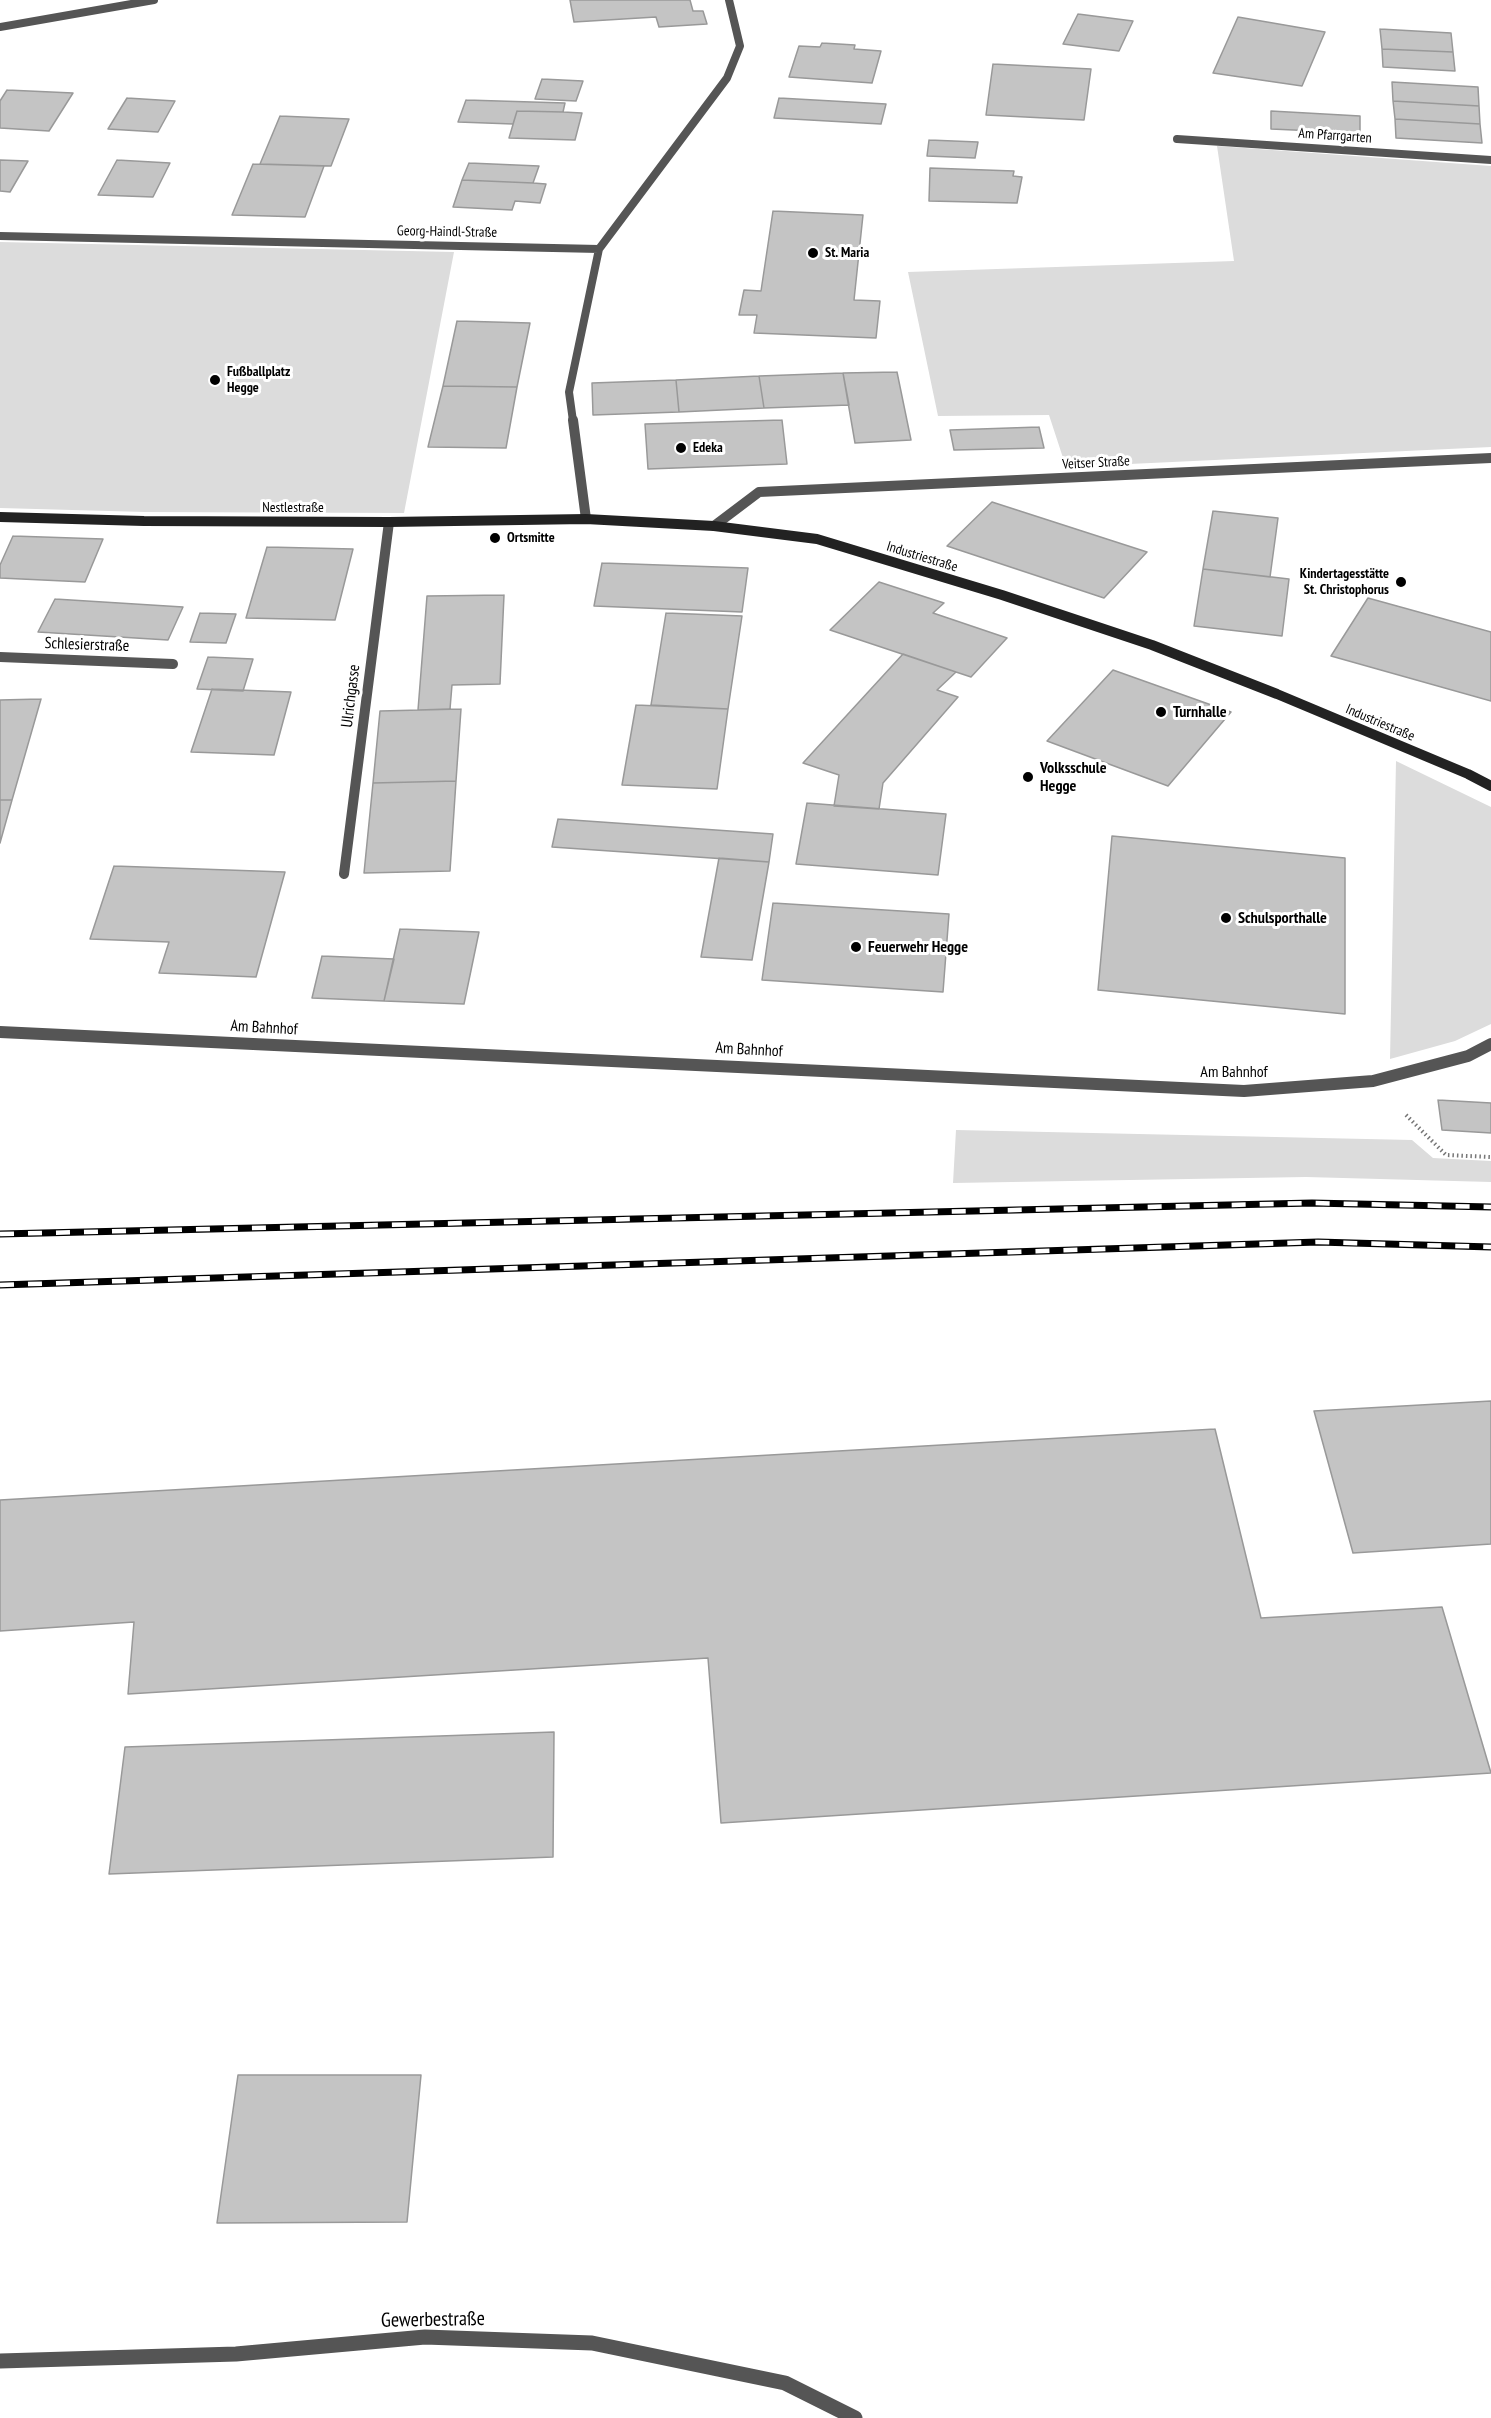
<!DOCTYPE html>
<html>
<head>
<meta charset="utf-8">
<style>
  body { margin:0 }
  canvas { display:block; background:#fff }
</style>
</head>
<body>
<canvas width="1491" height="2418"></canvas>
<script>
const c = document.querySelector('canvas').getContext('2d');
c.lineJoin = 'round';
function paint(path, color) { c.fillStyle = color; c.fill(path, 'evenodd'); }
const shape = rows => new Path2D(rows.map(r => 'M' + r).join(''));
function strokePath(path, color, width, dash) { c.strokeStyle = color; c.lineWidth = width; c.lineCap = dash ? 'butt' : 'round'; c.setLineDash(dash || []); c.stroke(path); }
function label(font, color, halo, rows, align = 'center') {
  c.font = font + ' "PT Sans Narrow",sans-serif'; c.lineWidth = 6; c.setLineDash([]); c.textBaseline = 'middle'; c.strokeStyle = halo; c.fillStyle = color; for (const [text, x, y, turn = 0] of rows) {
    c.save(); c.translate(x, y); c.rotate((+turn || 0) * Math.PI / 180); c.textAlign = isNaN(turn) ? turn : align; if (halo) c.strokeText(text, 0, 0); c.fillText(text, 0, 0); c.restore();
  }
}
const green = shape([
  [1217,146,1491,166,1491,447,1066,467,1049,415,938,416,908,272,1234,261],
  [0,242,454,252,404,513,145,512,0,508],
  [1396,761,1491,807,1491,1024,1455,1041,1390,1059],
  [956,1130,1412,1140,1433,1158,1491,1161,1491,1182,1306,1177,953,1183]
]);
const building = shape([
  [570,0,690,0,693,11,703,11,707,24,659,27,656,17,574,22,570,0],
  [1078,14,1133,21,1119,51,1063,44,1078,14],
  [1238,17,1325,32,1302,86,1213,73,1238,17],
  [1380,29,1451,33,1453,52,1382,49,1380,29],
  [822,43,855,45,854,49,881,51,872,83,789,77,799,46,820,47,822,43],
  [1382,49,1453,52,1455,71,1383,67,1382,49],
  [993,64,1091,69,1084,120,986,115,993,64],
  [542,79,583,81,576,101,535,99,542,79],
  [1392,82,1478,87,1479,106,1393,101,1392,82],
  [7,90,73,93,49,131,0,128,0,101,7,90],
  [127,98,175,101,158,132,108,129,127,98],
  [779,98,886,104,881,124,774,118,779,98],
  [466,100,565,103,563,112,517,111,513,124,458,122,466,100],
  [1393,101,1479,106,1480,124,1395,119,1393,101],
  [517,111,563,112,582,113,575,140,509,138,517,111],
  [1271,111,1360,116,1360,133,1271,129,1271,111],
  [280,116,349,119,331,166,260,164,280,116],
  [1395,119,1480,124,1482,143,1396,138,1395,119],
  [929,140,978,142,975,158,927,156,929,140],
  [0,160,28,161,10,192,0,191,0,160],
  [117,160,170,163,153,197,98,195,117,160],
  [469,163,539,166,533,183,462,180,469,163],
  [253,164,324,166,305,217,232,215,253,164],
  [930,168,1014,171,1013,176,1022,177,1017,203,929,201,930,168],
  [462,180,533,183,546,184,540,203,515,201,512,210,453,207,462,180],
  [773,211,863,215,854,300,880,301,876,338,754,333,757,315,739,315,744,290,761,291,773,211],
  [457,321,530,323,517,387,443,386,457,321],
  [897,372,911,440,855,443,843,373,897,372],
  [843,373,849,405,764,408,759,376,843,373],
  [759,376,764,408,679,412,676,380,759,376],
  [676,380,679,412,593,415,592,383,676,380],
  [443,386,517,387,506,448,428,447,443,386],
  [782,420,787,464,648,469,645,424,782,420],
  [1039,427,1044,448,954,450,950,430,1039,427],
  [992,502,1147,552,1104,598,947,546,992,502],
  [1213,511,1278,518,1270,577,1203,569,1213,511],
  [13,536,103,539,85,582,0,578,0,565,13,536],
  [267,547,353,549,335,620,246,618,267,547],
  [602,563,748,568,742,612,594,606,602,563],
  [1203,569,1289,579,1282,636,1194,626,1203,569],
  [879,582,944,603,933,613,1007,638,971,677,830,630,879,582],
  [504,595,500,684,452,685,450,709,418,710,427,596,504,595],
  [1368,598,1491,632,1491,701,1331,656,1368,598],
  [55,599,183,607,168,640,38,632,55,599],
  [200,613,236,614,226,643,190,642,200,613],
  [666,613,742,616,728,709,651,705,666,613],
  [903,654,956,672,937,690,958,697,883,783,879,809,834,806,839,775,803,763,903,654],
  [208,657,253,659,243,691,197,689,208,657],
  [1113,670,1231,712,1168,786,1047,741,1113,670],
  [212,689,291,692,274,755,191,752,212,689],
  [41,699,12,800,0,800,0,700,41,699],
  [636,705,728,709,717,789,622,785,636,705],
  [461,709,456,781,373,783,380,711,461,709],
  [456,781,450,871,364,873,373,783,456,781],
  [0,800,12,800,0,843,0,800],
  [807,803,946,814,938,875,796,864,807,803],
  [558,819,773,834,769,862,552,847,558,819],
  [1112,836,1345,858,1345,1014,1098,990,1112,836],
  [719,858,769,862,752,960,701,957,719,858],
  [114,866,285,872,256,977,159,973,169,942,90,939,114,866],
  [773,903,949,914,943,992,762,980,773,903],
  [400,929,479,932,464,1004,384,1001,400,929],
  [322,956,394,959,384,1001,312,998,322,956],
  [1438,1100,1491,1103,1491,1133,1442,1130,1438,1100],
  [1491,1401,1491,1544,1353,1553,1314,1411,1491,1401],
  [1215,1429,1261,1618,1442,1607,1491,1773,721,1823,708,1658,128,1694,134,1622,0,1631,0,1500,1215,1429],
  [554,1732,553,1857,109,1874,125,1747,554,1732],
  [238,2075,421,2075,407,2222,217,2223,238,2075]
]);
const path = shape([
  [1406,1115,1446,1155,1491,1157]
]);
const lane = shape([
  [0,657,173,664]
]);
const streetFar3 = shape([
  [0,27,154,0],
  [1177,139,1491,160],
  [0,236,599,249],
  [573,421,569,392,599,249,727,78,740,46,729,0]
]);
const streetFar2 = shape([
  [573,420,586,519],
  [714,526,759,492,1491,458],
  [344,874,389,522]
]);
const streetFar1 = shape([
  [0,1032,1244,1091,1373,1081,1468,1056,1491,1044]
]);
const street = shape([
  [0,2361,236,2354,425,2337,592,2343,785,2383,855,2418]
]);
const secondary = shape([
  [0,517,144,521,389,522,586,519,714,526,817,539,1002,595,1152,645,1277,694,1468,774,1491,786]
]);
const rail = shape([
  [0,1234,1312,1203,1491,1207],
  [0,1285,1318,1242,1491,1247]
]);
const markers = [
  [813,253,6,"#000"],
  [215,380,6,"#000"],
  [681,448,6,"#000"],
  [495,538,6,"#000"],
  [1401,582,6,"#000"],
  [1161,712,6,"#000"],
  [1028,777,6,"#000"],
  [1226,918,6,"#000"],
  [856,947,6,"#000"]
];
const farStreetnames = [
  ["Am Pfarrgarten",1335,136,4],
  ["Georg-Haindl-Straße",447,232,1],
  ["Veitser Straße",1096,463,-3],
  ["Nestlestraße",293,508],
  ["Industriestraße",922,557,17],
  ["Industriestraße",1380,723,23]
];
const farPoinames = [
  ["St. Maria",825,253],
  ["Fußballplatz",227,372],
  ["Hegge",227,388],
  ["Edeka",693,448],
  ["Ortsmitte",507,538],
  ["Kindertagesstätte",1389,574,"right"],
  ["St. Christophorus",1389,590,"right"]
];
const streetNames = [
  ["Schlesierstraße",87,645,2],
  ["Ulrichgasse",351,696,-83],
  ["Am Bahnhof",264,1028,3],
  ["Am Bahnhof",749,1050,3],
  ["Am Bahnhof",1234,1072]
];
const poiNames = [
  ["Turnhalle",1173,712],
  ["Volksschule",1040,768],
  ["Hegge",1040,786],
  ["Schulsporthalle",1238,918],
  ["Feuerwehr Hegge",868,947]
];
const nearStreetnames = [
  ["Gewerbestraße",433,2320,-1]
];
paint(green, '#dcdcdc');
paint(building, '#c4c4c4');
strokePath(building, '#999', 1.5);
strokePath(path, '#777', 4, [1.5, 3]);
strokePath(lane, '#555', 10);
strokePath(streetFar3, '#555', 8);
strokePath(streetFar2, '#555', 10);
strokePath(streetFar1, '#555', 12);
strokePath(street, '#555', 15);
strokePath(secondary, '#222', 10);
strokePath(rail, '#000', 7);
strokePath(rail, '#fff', 4.5, [14]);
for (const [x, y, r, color] of markers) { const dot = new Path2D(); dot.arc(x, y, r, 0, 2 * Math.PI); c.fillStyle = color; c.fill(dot); strokePath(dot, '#fff', 2); }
label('14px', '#000', '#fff', farStreetnames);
label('bold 14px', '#000', '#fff', farPoinames, 'left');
label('16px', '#000', '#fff', streetNames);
label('bold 16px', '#000', '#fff', poiNames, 'left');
label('20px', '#000', '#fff', nearStreetnames);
</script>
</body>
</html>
